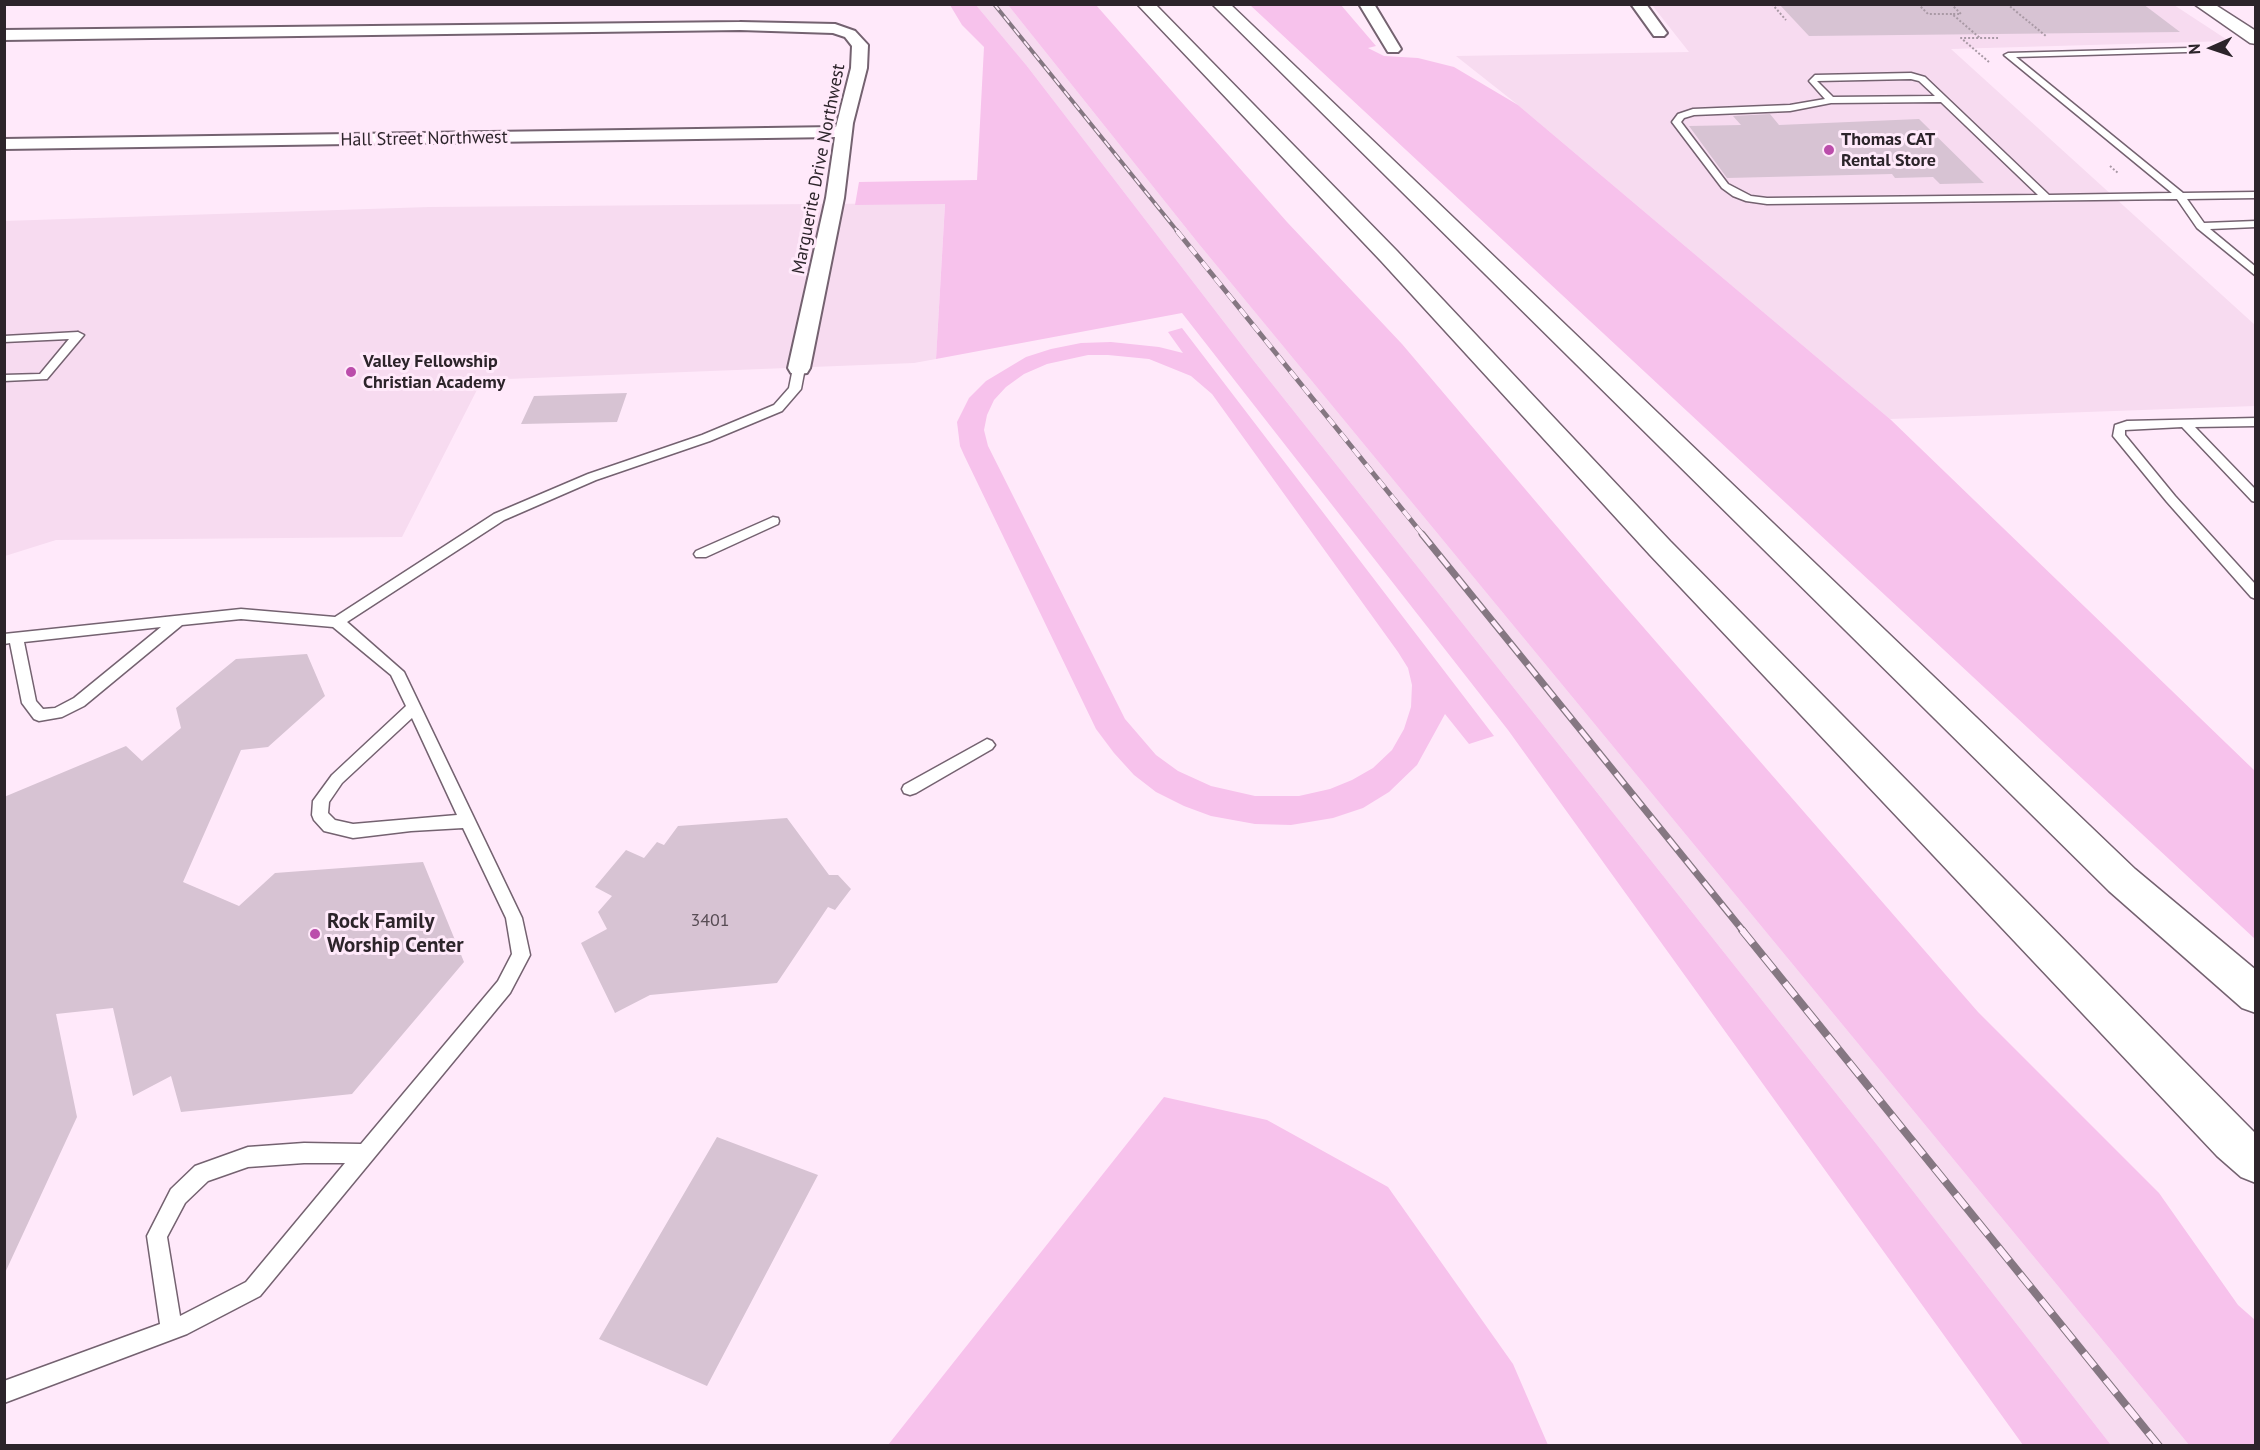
<!DOCTYPE html>
<html>
<head>
<meta charset="utf-8">
<style>
  body { margin:0 }
  #map { position:relative; width:2260px; height:1450px; overflow:hidden; background:#ffe9fa; font-family:"PT Sans",sans-serif }
  canvas { display:block }
  .frame { position:absolute; inset:0; border:6px solid #2c242a; pointer-events:none }
  .north { position:absolute; left:2182px; top:18px; width:60px; height:60px; -webkit-text-stroke:4px #ffe9fa; paint-order:stroke; rotate:267deg; font-size:16px; font-weight:700; line-height:24px; text-align:center; color:#2c242a }
  .north::after { content:''; display:block; margin:auto; width:21px; height:27px; background:#2c242a; clip-path:polygon(50% 0,100% 100%,50% 72%,0 100%) }
</style>
</head>
<body>
<div id="map">
<canvas width="2260" height="1450"></canvas>
<div class="frame"></div>
<div class="north">N</div>
</div>
<script>
const c = document.querySelector('canvas').getContext('2d');
c.lineJoin = 'round';
function paint(path, color) { c.fillStyle = color; c.fill(path, 'evenodd'); }
const shape = rows => new Path2D(rows.map(r => 'M' + r).join(''));
function strokePath(path, color, width, dash) { c.strokeStyle = color; c.lineWidth = width; c.lineCap = dash ? 'butt' : 'round'; c.setLineDash(dash || []); c.stroke(path); }
function label(font, color, halo, rows, align = 'center') {
  c.font = font + ' "PT Sans",sans-serif'; c.lineWidth = 6; c.setLineDash([]); c.textBaseline = 'middle'; c.strokeStyle = halo; c.fillStyle = color; for (const [text, x, y, turn = 0] of rows) {
    c.save(); c.translate(x, y); c.rotate((+turn || 0) * Math.PI / 180); c.textAlign = isNaN(turn) ? turn : align; if (halo) c.strokeText(text, 0, 0); c.fillText(text, 0, 0); c.restore();
  }
}
const built = shape([
  [976,5,1008,5,1198,243,2189,1445,2111,1445,1874,1141,1254,361,1027,66],
  [1652,5,2174,5,2229,41,1951,49,2255,325,2255,406,1890,419,1518,105,1456,56,1689,52],
  [945,203,936,359,914,363,482,380,402,537,56,540,5,556,4,221,429,207]
]);
const green = shape([
  [950,5,976,5,1027,66,1254,361,1874,1141,2111,1445,2023,1445,1508,730,1182,313,936,359,945,204,855,205,859,182,977,180,984,47,962,25],
  [1008,5,1096,5,1287,222,1402,344,1604,582,1978,1012,2159,1193,2238,1305,2255,1320,2255,1445,2189,1445,1198,243],
  [1250,5,1341,5,1376,46,1368,48,1384,56,1418,58,1454,67,1518,105,1890,419,2255,771,2255,939],
  [1182,328,1494,736,1469,744,1445,714,1417,765,1389,792,1363,808,1333,818,1291,825,1255,824,1211,816,1184,806,1156,792,1134,775,1114,753,1096,729,964,455,960,446,957,422,969,398,986,381,1026,357,1051,349,1081,343,1111,342,1159,347,1183,353,1168,332],
  [1088,355,1108,355,1149,359,1191,376,1212,394,1398,652,1408,668,1412,685,1411,707,1404,729,1392,750,1373,768,1352,780,1330,789,1299,796,1255,796,1211,786,1178,771,1156,755,1125,719,988,446,984,430,987,415,994,400,1006,387,1024,374,1047,364],
  [1164,1097,1267,1120,1388,1187,1513,1364,1548,1445,888,1445]
]);
const building = shape([
  [1779,4,2143,4,2180,32,1809,36],
  [1770,114,1779,125,1919,119,1984,183,1940,184,1933,177,1895,178,1892,174,1727,178,1689,126,1741,125,1733,116],
  [627,393,617,422,521,424,534,396],
  [307,654,325,696,268,747,241,750,183,882,239,906,275,873,423,862,464,962,352,1094,181,1112,171,1076,133,1096,113,1008,56,1014,77,1117,4,1275,4,797,126,746,142,761,181,728,176,708,236,659],
  [787,818,829,875,838,875,851,889,835,910,828,907,777,983,650,995,615,1013,581,943,607,929,598,912,612,896,595,887,626,850,644,858,657,842,664,845,678,826],
  [717,1137,818,1175,707,1386,599,1339]
]);
const path = shape([
  [1772,4,1786,20],
  [1918,4,1928,14,1952,14,1980,38],
  [1951,4,1961,14,1952,14],
  [2007,4,2046,36],
  [1989,62,1961,38,1998,38],
  [2110,166,2118,173]
]);
const lane = shape([
  [2189,48,2189,52,2186,52,2016,57,2183,193,2256,192,2256,198,2187,199,2204,223,2256,221,2256,227,2210,229,2256,267,2256,276,2197,228,2177,199,1767,204,1746,201,1733,196,1722,188,1672,122,1678,114,1693,109,1790,105,1825,99,1809,81,1815,75,1911,73,1925,77,2049,195,2172,193,2004,55,2008,53,2189,48],
  [1911,79,1919,81,1935,96,1833,97,1817,81,1911,79],
  [1941,102,2038,195,1767,198,1751,196,1728,184,1681,122,1684,118,1694,115,1790,111,1831,103,1941,102],
  [78,332,84,335,47,379,4,381,4,375,40,374,69,339,4,342,4,336,78,332],
  [799,365,805,368,801,389,782,411,710,441,596,480,504,520,347,622,404,672,522,918,530,955,510,993,260,1296,187,1334,4,1403,4,1381,160,1324,147,1236,171,1189,195,1166,248,1147,304,1143,361,1144,498,981,512,954,506,918,463,828,411,831,353,838,324,831,314,820,312,815,313,801,332,775,406,706,391,675,333,627,241,619,182,625,84,706,62,717,39,721,34,719,22,703,10,643,4,644,4,634,241,609,335,617,494,514,588,474,702,435,774,405,789,388,793,368,799,365],
  [161,627,74,698,55,708,43,709,36,701,24,642,161,627],
  [412,718,457,815,353,824,335,820,328,813,329,802,342,783,412,718],
  [304,1163,345,1163,246,1282,180,1316,167,1237,185,1203,208,1181,248,1167,304,1163],
  [2256,418,2256,426,2195,427,2256,490,2256,502,2252,501,2182,427,2125,430,2125,435,2175,496,2256,585,2256,599,2251,597,2167,502,2113,436,2115,425,2127,421,2256,418],
  [773,517,778,518,779,521,778,524,706,557,696,557,694,554,696,551,773,517],
  [987,739,992,741,995,745,992,749,916,793,910,795,904,793,902,789,904,785,987,739]
]);
const street = shape([
  [1359,4,1374,4,1401,49,1398,52,1388,52,1359,4],
  [1631,4,1646,4,1667,33,1664,36,1654,36,1631,4],
  [740,22,835,24,855,31,868,45,867,68,853,123,844,198,810,368,807,373,799,374,791,373,788,368,826,198,835,137,4,149,4,139,836,127,851,68,852,46,845,37,833,33,740,30,4,40,4,30,740,22]
]);
const primary = shape([
  [2194,4,2214,4,2256,31,2256,44,2250,43,2194,4]
]);
const highway = shape([
  [1137,4,1155,4,1397,251,1670,541,2256,1134,2256,1183,2241,1177,2217,1156,1650,555,1381,261,1137,4],
  [1212,4,1230,4,2135,869,2256,970,2256,1013,2242,1008,2109,891,1212,4]
]);
const railFar3 = shape([
  [994,4,1178,232]
]);
const railFar2 = shape([
  [1177,231,1423,535]
]);
const railFar1 = shape([
  [1422,534,1744,932]
]);
const rail = shape([
  [1742,930,2159,1446]
]);
const markers = [
  [1829,150,6,"#bb4dab"],
  [351,372,6,"#bb4dab"],
  [315,934,6,"#bb4dab"]
];
const farStreetnames = [
  ["Hall Street Northwest",424,139,-1],
  ["Marguerite Drive Northwest",819,169,-79]
];
const farPoinames = [
  ["Thomas CAT",1841,140],
  ["Rental Store",1841,161],
  ["Valley Fellowship",363,362],
  ["Christian Academy",363,383]
];
const numberNames = [
  ["3401",710,921]
];
const poiNames = [
  ["Rock Family",327,922],
  ["Worship Center",327,946]
];
paint(built, '#f7dbf0');
paint(green, '#f7c2ec');
paint(building, '#d7c3d3');
strokePath(lane, '#746270', 3);
strokePath(street, '#746270', 4);
strokePath(primary, '#746270', 3);
strokePath(highway, '#746270', 3);
strokePath(path, '#a999a5', 2, [2, 2]);
paint(lane, '#fff');
paint(street, '#fff');
paint(primary, '#fff');
paint(highway, '#fff');
strokePath(railFar3, '#857782', 4);
strokePath(railFar2, '#857782', 5);
strokePath(railFar1, '#857782', 7);
strokePath(rail, '#857782', 8);
strokePath(railFar3, '#ffe9fa', 2, [8]);
strokePath(railFar2, '#ffe9fa', 4, [10]);
strokePath(railFar1, '#ffe9fa', 4.5, [14]);
strokePath(rail, '#ffe9fa', 6, [17]);
for (const [x, y, r, color] of markers) { const dot = new Path2D(); dot.arc(x, y, r, 0, 2 * Math.PI); c.fillStyle = color; c.fill(dot); strokePath(dot, '#ffe9fa', 2); }
label('18px', '#2c242a', '#ffe9fa', farStreetnames);
label('bold 18px', '#2c242a', '#ffe9fa', farPoinames, 'left');
label('18px', '#574c54', null, numberNames);
label('bold 21px', '#2c242a', '#ffe9fa', poiNames, 'left');
</script>
</body>
</html>
